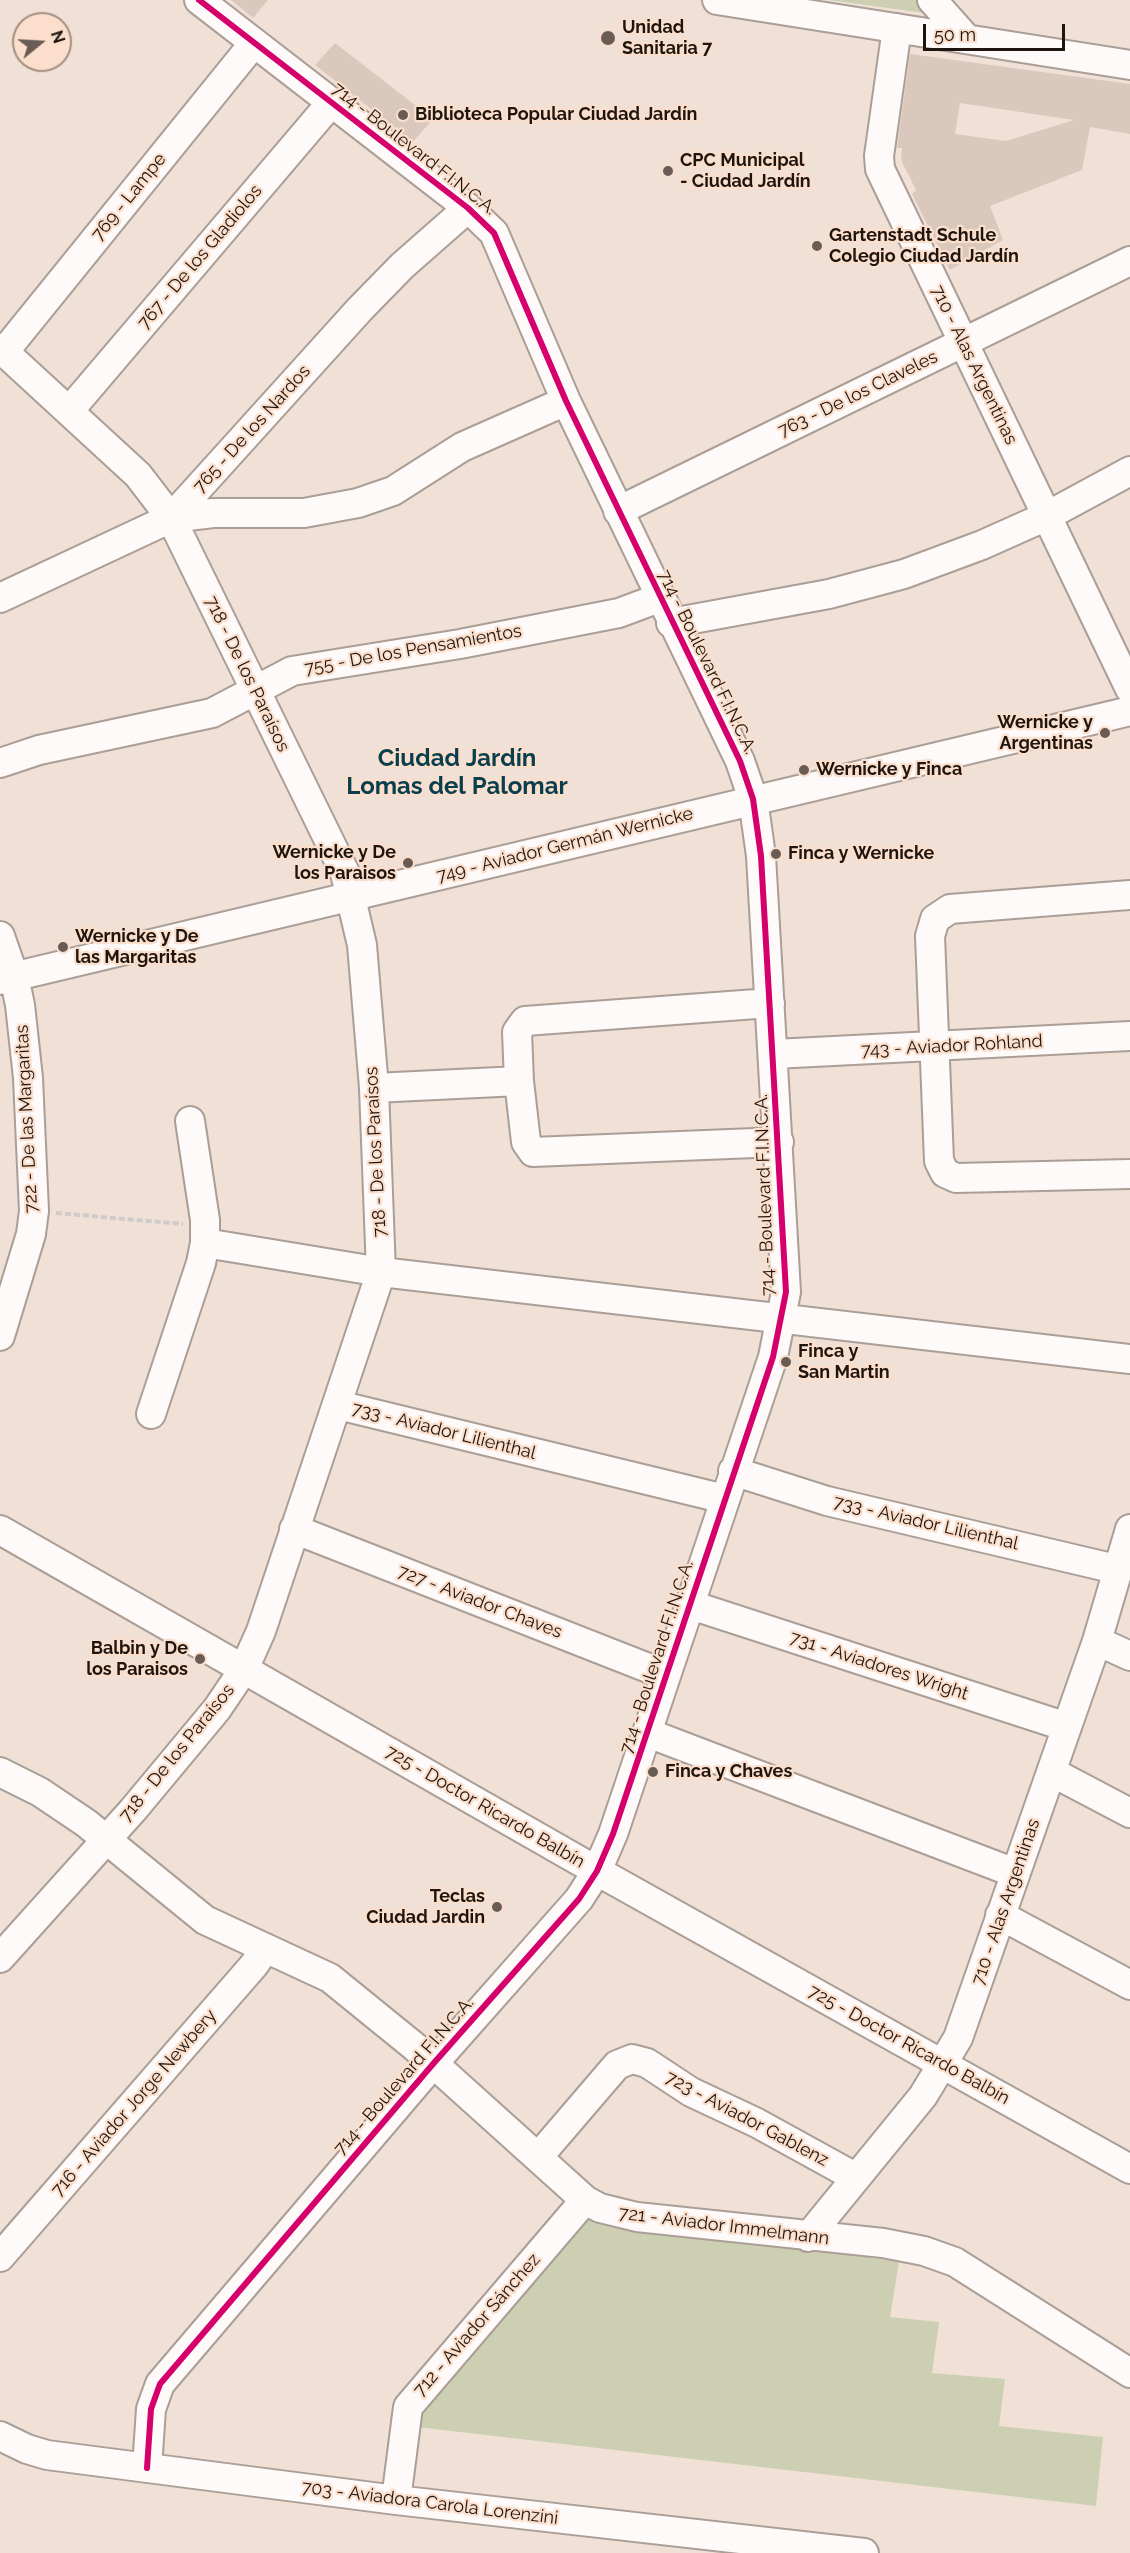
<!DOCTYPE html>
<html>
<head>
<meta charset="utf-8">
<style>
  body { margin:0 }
  #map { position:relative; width:1130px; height:2553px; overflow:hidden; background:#f0e0d6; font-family:Raleway,sans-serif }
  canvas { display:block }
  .north { position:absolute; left:12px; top:12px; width:60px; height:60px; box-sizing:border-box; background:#fbdecb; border:2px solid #a38e80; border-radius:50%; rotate:72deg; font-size:16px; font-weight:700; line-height:24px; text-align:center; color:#1f150f }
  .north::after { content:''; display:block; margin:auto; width:21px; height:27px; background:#685c55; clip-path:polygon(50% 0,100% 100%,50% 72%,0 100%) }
  .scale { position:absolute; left:923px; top:24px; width:142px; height:27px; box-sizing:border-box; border:3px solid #1f150f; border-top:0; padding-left:8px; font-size:18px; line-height:21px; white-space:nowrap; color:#1f150f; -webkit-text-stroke:4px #fbdecb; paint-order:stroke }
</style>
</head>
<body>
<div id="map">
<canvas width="1130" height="2553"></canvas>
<div class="north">N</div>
<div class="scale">50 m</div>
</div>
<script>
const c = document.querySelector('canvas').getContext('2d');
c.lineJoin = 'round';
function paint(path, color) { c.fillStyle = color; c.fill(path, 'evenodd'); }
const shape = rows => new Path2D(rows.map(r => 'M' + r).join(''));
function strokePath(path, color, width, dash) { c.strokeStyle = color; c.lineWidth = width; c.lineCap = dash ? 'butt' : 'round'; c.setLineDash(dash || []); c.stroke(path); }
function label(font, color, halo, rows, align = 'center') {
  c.font = font + ' Raleway,sans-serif'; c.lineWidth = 4.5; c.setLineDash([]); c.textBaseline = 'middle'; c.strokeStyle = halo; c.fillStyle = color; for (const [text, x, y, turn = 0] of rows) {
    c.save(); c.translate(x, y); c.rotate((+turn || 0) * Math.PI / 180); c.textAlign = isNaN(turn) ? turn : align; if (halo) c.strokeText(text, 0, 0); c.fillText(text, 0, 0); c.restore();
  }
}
const green = shape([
  [829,0,924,0,939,15,844,2],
  [586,2215,899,2262,890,2317,939,2322,932,2373,1005,2379,999,2426,1103,2437,1096,2506,417,2427,418,2412]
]);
const building = shape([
  [231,0,268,0,253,18],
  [335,43,433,119,413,142,315,65],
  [910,54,1130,84,1130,134,1090,127,1082,170,990,206,1003,240,950,270,912,194,916,190,901,160,902,148,897,148],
  [960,103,1074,120,1006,141,955,134]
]);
const path = shape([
  [56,1213,183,1224]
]);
const minor = shape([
  [717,0,1130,65],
  [932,0,966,38],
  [897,28,879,156,880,169,1130,689],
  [0,348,138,475,171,518,345,873,362,945,374,1088,381,1272,261,1631,244,1669,217,1709,133,1810,0,1958],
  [4,352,254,43],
  [69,411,331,103],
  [618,511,1130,261],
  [171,518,213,513,304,513,358,503,393,491,462,447,566,401],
  [0,598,171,518,360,309,402,266,468,208],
  [671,623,829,594,904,574,982,545,1047,516,1130,471],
  [0,763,39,750,212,713,292,671,460,644,619,613,659,598],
  [1130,895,950,909,935,919,930,936,939,1161,945,1173,956,1178,1130,1174],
  [0,936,14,976,20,1005,28,1078,34,1211,31,1234,0,1336],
  [0,980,1130,711],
  [770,1003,525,1021,517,1032,519,1081,526,1142,533,1152,779,1142],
  [774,1054,1130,1036],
  [374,1088,519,1081],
  [205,1243,381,1272,1130,1359],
  [338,1405,725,1499],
  [151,1414,201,1263,205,1243,205,1220,190,1121],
  [733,1471,827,1501,1120,1570],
  [294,1529,666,1675],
  [0,1530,597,1871,1130,2169],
  [691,1605,1067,1727],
  [1097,1641,1130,1656],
  [648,1733,1015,1873],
  [0,1772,40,1792,86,1823,205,1920,330,1978,415,2047,585,2200,600,2208,637,2217,883,2243,924,2251,955,2262,1130,2373],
  [1052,1772,1130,1813],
  [1000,1915,1130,1985],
  [539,2156,617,2065,632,2059,647,2063,691,2092,757,2123,855,2177],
  [808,2237,923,2096,958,2038,1097,1641,1130,1529],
  [0,2257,254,1965,266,1948],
  [0,2436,27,2449,47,2455,396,2500,864,2553],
  [147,2468,151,2409,160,2384,433,2064,579,1899,597,1871,613,1834,773,1357,786,1292,761,856,753,799,740,761,566,401,494,233,468,208,199,0],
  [396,2500,408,2407,585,2200]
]);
const cycleway = shape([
  [147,2468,151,2409,160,2384,433,2064,579,1899,597,1871,613,1834,773,1357,786,1292,761,856,753,799,740,761,566,401,494,233,468,208,199,0]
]);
const markers = [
  [608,38,8,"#685c55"],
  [403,115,6,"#685c55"],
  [668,171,6,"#685c55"],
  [817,246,6,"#685c55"],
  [1105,733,6,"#685c55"],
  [804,770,6,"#685c55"],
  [776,854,6,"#685c55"],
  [408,863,6,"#685c55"],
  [63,947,6,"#685c55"],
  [786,1362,6,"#685c55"],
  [200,1659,6,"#685c55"],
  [653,1772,6,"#685c55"],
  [497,1907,6,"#685c55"]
];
const poiNames = [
  ["Unidad",622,28],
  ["Sanitaria 7",622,49],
  ["Biblioteca Popular Ciudad Jardín",415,115],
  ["CPC Municipal",680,161],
  ["- Ciudad Jardín",680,182],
  ["Gartenstadt Schule",829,236],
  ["Colegio Ciudad Jardín",829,257],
  ["Wernicke y",1093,723,"right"],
  ["Argentinas",1093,744,"right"],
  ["Wernicke y Finca",816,770],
  ["Wernicke y De",396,853,"right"],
  ["los Paraisos",396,874,"right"],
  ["Finca y Wernicke",788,854],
  ["Wernicke y De",75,937],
  ["las Margaritas",75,958],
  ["Finca y",798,1352],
  ["San Martin",798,1373],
  ["Balbin y De",188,1649,"right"],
  ["los Paraisos",188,1670,"right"],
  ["Finca y Chaves",665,1772],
  ["Teclas",485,1897,"right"],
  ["Ciudad Jardin",485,1918,"right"]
];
const streetNames = [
  ["714 - Boulevard F.I.N.C.A.",414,149,38],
  ["769 - Lampe",129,197,-51],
  ["767 - De los Gladiolos",200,257,-50],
  ["710 - Alas Argentinas",974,365,64],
  ["763 - De los Claveles",858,394,-26],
  ["765 - De los Nardos",252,429,-48],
  ["755 - De los Pensamientos",413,650,-10],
  ["714 - Boulevard F.I.N.C.A.",707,662,64],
  ["718 - De los Paraísos",247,674,64],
  ["749 - Aviador Germán Wernicke",565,845,-14],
  ["743 - Aviador Rohland",952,1046,-3],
  ["722 - De las Margaritas",27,1119,-93],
  ["718 - De los Paraísos",376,1152,-93],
  ["714 - Boulevard F.I.N.C.A.",765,1195,-92],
  ["733 - Aviador Lilienthal",444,1431,14],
  ["733 - Aviador Lilienthal",926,1523,13],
  ["727 - Aviador Chaves",480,1602,21],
  ["714 - Boulevard F.I.N.C.A.",657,1657,-72],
  ["731 - Aviadores Wright",879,1666,18],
  ["718 - De los Paraísos",177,1753,-51],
  ["725 - Doctor Ricardo Balbín",485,1807,30],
  ["710 - Alas Argentinas",1006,1902,-71],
  ["725 - Doctor Ricardo Balbín",909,2045,29],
  ["714 - Boulevard F.I.N.C.A.",404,2076,-49],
  ["716 - Aviador Jorge Newbery",134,2103,-49],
  ["723 - Aviador Gablenz",747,2119,28],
  ["721 - Aviador Immelmann",724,2226,7],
  ["712 - Aviador Sánchez",477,2325,-49],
  ["703 - Aviadora Carola Lorenzini",430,2503,7]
];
const districtNames = [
  ["Ciudad Jardín",457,759],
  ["Lomas del Palomar",457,787]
];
paint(green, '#cdcfb3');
paint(building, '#dac8bc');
strokePath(minor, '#aa9e96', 32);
strokePath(path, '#cfcbc8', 4, [6, 3]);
strokePath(minor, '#fdfaf9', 28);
strokePath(cycleway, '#d6006c', 6);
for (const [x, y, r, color] of markers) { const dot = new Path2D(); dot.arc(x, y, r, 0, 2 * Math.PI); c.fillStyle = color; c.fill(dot); strokePath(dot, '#fbdecb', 2); }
label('bold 18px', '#1f150f', '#fbdecb', poiNames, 'left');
label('18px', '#1f150f', '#fbdecb', streetNames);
label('bold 24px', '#073f4f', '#fbdecb', districtNames);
</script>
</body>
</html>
